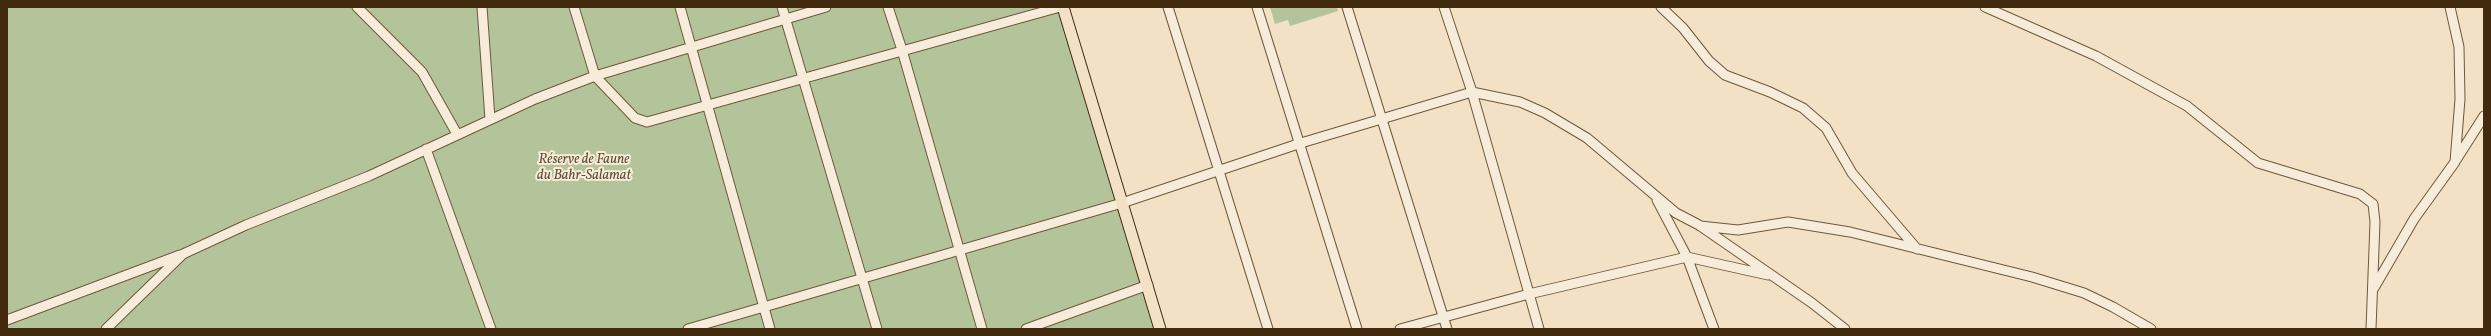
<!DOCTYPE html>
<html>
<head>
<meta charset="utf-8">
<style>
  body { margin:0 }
  #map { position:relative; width:2491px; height:336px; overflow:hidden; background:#f2e1c5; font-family:Vollkorn,serif }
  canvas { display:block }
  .frame { position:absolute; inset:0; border:8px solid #422a0f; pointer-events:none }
</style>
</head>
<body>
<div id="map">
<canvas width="2491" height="336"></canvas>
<div class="frame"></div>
</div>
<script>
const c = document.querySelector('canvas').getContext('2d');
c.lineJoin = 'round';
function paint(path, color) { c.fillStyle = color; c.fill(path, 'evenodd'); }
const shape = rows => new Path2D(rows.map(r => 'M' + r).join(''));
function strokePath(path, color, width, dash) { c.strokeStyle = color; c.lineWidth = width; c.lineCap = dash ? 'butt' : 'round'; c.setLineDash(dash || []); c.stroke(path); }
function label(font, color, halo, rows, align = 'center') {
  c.font = font + ' Vollkorn,serif'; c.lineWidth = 4; c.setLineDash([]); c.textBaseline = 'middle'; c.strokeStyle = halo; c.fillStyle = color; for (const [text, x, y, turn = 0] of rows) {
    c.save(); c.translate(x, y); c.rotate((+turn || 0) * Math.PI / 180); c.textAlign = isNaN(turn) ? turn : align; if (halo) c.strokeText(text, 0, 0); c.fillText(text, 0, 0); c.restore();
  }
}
const green = shape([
  [7,7,1063,7,1160,329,7,329],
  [1270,7,1337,7,1338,11,1290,26,1288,20,1275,24]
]);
const minor = shape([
  [357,7,422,72,457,134],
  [482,7,490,119],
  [574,7,595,76,635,118,647,122,1060,7],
  [680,7,770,329],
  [782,7,877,329],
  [888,7,902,50,982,329],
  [1168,7,1268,329],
  [1257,7,1357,329],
  [1347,7,1447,329],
  [1444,7,1472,92,1539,329],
  [1661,7,1683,28,1709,61,1725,75,1770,92,1803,108,1826,128,1852,173,1917,249],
  [1985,7,2096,56,2187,106,2258,163,2360,194,2373,204,2375,222,2371,329],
  [426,149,491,329],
  [2456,160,2484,116],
  [1657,200,1687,257,1714,329],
  [1700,226,1738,230,1788,222,1850,232,2032,277,2084,293,2113,307,2151,329],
  [2374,288,2414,219,2455,162,2460,99,2459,47,2450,7],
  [7,320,180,255],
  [106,329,183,254,246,225,369,176,535,99,595,76,826,7],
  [688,329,1122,203,1301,143,1472,92,1520,102,1545,113,1587,138,1676,213,1699,225,1812,303,1845,329],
  [1026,329,1148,285],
  [1400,329,1529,294,1687,257,1768,275]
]);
const major = shape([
  [1063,7,1160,329]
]);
const parkNames = [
  ["Réserve de Faune",584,160],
  ["du Bahr-Salamat",584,176]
];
paint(green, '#b4c49a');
strokePath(minor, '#6e583c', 11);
strokePath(major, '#422a0f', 13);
strokePath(minor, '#f7ecd9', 9);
strokePath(major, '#f2e1c5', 11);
label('italic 14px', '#5e5032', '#f7ecd9', parkNames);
</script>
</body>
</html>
